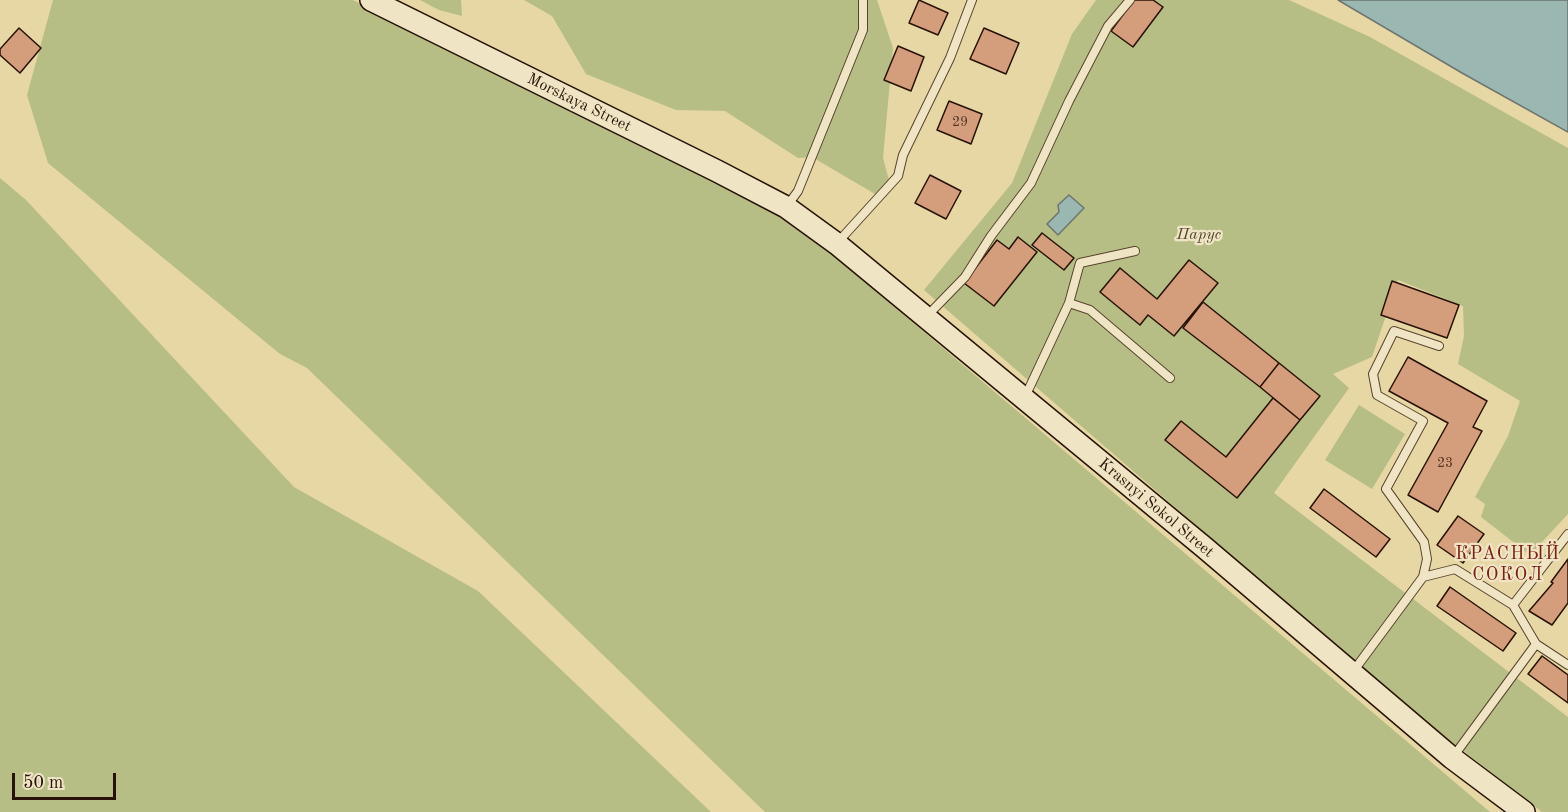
<!DOCTYPE html>
<html>
<head>
<meta charset="utf-8">
<style>
  body { margin:0 }
  #map { position:relative; width:1568px; height:812px; overflow:hidden; background:#e7d7a4; font-family:"Old Standard TT",serif }
  canvas { display:block }
  .scale { position:absolute; left:12px; top:773px; width:104px; height:27px; box-sizing:border-box; border:3px solid #281207; border-top:0; padding-left:8px; font-size:18px; line-height:21px; white-space:nowrap; color:#281207; -webkit-text-stroke:4px #efe5c4; paint-order:stroke }
</style>
</head>
<body>
<div id="map">
<canvas width="1568" height="812"></canvas>
<div class="scale">50 m</div>
</div>
<script>
const c = document.querySelector('canvas').getContext('2d');
c.lineJoin = 'round';
function paint(path, color) { c.fillStyle = color; c.fill(path, 'evenodd'); }
const shape = rows => new Path2D(rows.map(r => 'M' + r).join(''));
function strokePath(path, color, width, dash) { c.strokeStyle = color; c.lineWidth = width; c.lineCap = dash ? 'butt' : 'round'; c.setLineDash(dash || []); c.stroke(path); }
function label(font, color, halo, rows, align = 'center') {
  c.font = font + ' "Old Standard TT",serif'; c.lineWidth = 4.5; c.setLineDash([]); c.textBaseline = 'middle'; c.strokeStyle = halo; c.fillStyle = color; for (const [text, x, y, turn = 0] of rows) {
    c.save(); c.translate(x, y); c.rotate((+turn || 0) * Math.PI / 180); c.textAlign = isNaN(turn) ? turn : align; if (halo) c.strokeText(text, 0, 0); c.fillText(text, 0, 0); c.restore();
  }
}
const green = shape([
  [53,0,353,0,792,220,1490,812,765,812,307,368,280,354,48,163,27,95],
  [420,0,461,0,462,16,439,10],
  [524,0,877,0,893,48,883,158,889,180,875,194,812,157,798,158,725,111,676,110,586,74,552,16],
  [1096,0,1289,0,1370,37,1568,148,1568,514,1530,555,1481,517,1485,504,1475,497,1508,436,1520,401,1458,364,1464,336,1463,306,1398,280,1372,357,1333,374,1349,388,1274,493,1568,717,1568,812,1542,812,1393,696,924,290,1012,183,1072,34],
  [0,178,26,200,294,487,478,591,711,812,0,812],
  [1359,405,1405,434,1372,489,1325,460]
]);
const water = shape([
  [1338,0,1568,0,1568,132,1462,73,1338,0],
  [1069,195,1084,208,1058,235,1047,224,1059,212,1058,205,1069,195]
]);
const building = shape([
  [919,0,948,13,938,35,909,23,919,0],
  [1134,0,1153,0,1163,7,1133,47,1111,31,1134,0],
  [19,28,41,48,20,73,0,55,0,49,19,28],
  [984,28,1019,43,1006,74,970,59,984,28],
  [898,46,924,57,911,91,884,80,898,46],
  [949,101,982,114,971,144,937,130,949,101],
  [930,175,961,191,946,219,915,203,930,175],
  [1042,233,1074,258,1064,270,1032,245,1042,233],
  [1018,237,1037,252,994,306,964,283,997,240,1009,249,1018,237],
  [1189,260,1218,283,1174,336,1148,315,1140,325,1100,292,1120,268,1157,299,1189,260],
  [1392,281,1459,305,1447,338,1381,315,1392,281],
  [1203,302,1279,363,1260,387,1183,328,1203,302],
  [1408,357,1487,401,1473,427,1482,431,1438,512,1408,495,1448,423,1389,391,1408,357],
  [1279,363,1320,396,1300,420,1260,387,1279,363],
  [1273,398,1300,420,1237,498,1165,440,1181,421,1226,457,1273,398],
  [1324,489,1390,539,1376,557,1310,508,1324,489],
  [1458,516,1484,534,1463,563,1437,545,1458,516],
  [1568,559,1568,603,1552,625,1529,611,1553,583,1551,582,1568,559],
  [1450,587,1516,633,1503,651,1437,606,1450,587],
  [1542,656,1568,675,1568,703,1528,674,1542,656]
]);
const lane = shape([
  [787,206,798,191,863,30,863,0],
  [838,242,898,176,903,155,950,58,972,0],
  [1069,303,1090,310,1170,378],
  [927,316,965,277,991,236,1031,183,1069,101,1108,26,1130,0],
  [1025,397,1069,303,1080,263,1135,251],
  [1423,577,1455,569,1513,605],
  [1536,644,1568,665],
  [1352,673,1423,577,1427,559,1424,542,1386,489,1423,421,1377,395,1373,374,1394,331,1439,346],
  [1453,757,1536,644,1513,605,1568,534]
]);
const secondary = shape([
  [371,0,717,171,786,207,837,244,1205,548,1452,758,1524,812]
]);
const numberNames = [
  ["29",960,122],
  ["23",1445,463]
];
const streetNames = [
  ["Morskaya Street",579,103,26],
  ["Krasnyi Sokol Street",1156,508,40]
];
const parkNames = [
  ["Парус",1199,235]
];
const neighbourhoodNames = [
  ["КРАСНЫЙ",1508,554],
  ["СОКОЛ",1508,575]
];
paint(green, '#b6be85');
paint(water, '#9bb7b2');
strokePath(water, '#6d756e', 1.5);
paint(building, '#d49d7c');
strokePath(building, '#281207', 1.5);
strokePath(lane, '#58432e', 10);
strokePath(secondary, '#281207', 24);
strokePath(lane, '#efe5c4', 8);
strokePath(secondary, '#efe5c4', 21);
label('14px', '#533524', null, numberNames);
label('16px', '#281207', '#efe5c4', streetNames);
label('italic 16px', '#53462d', '#efe5c4', parkNames);
c.letterSpacing = '1.5px';
label('18px', '#7a1f14', '#efe5c4', neighbourhoodNames);
c.letterSpacing = '0px';
</script>
</body>
</html>
